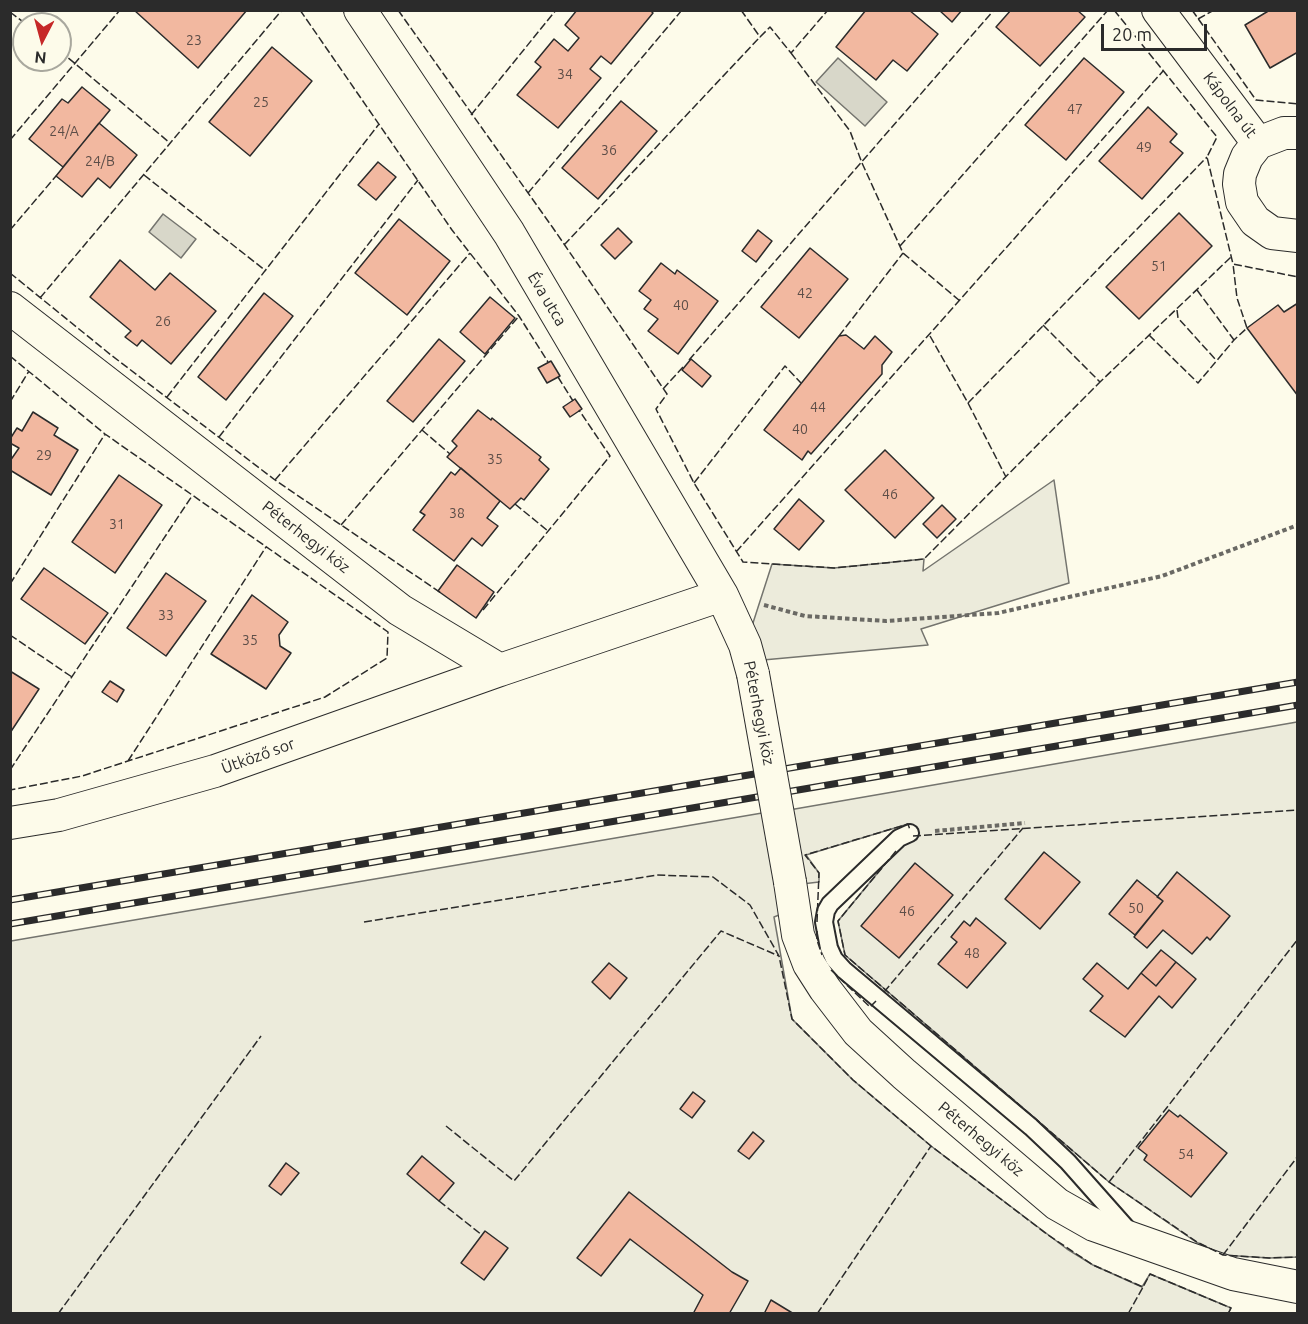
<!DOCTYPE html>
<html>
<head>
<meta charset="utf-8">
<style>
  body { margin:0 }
  #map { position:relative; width:1308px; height:1324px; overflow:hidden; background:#fdfbea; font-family:Ubuntu,sans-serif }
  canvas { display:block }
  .frame { position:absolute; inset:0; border:12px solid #2b2b2b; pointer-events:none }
  .north { position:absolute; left:12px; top:12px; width:60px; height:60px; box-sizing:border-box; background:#fdfbea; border:2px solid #a9a89e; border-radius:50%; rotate:186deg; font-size:16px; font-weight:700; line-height:24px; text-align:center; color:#2b2b2b }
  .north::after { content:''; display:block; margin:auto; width:21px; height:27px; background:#c62828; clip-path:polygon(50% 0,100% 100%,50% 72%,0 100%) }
  .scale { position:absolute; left:1101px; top:24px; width:106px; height:27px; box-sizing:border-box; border:3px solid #2b2b2b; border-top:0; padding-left:8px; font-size:18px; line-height:21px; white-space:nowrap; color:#2b2b2b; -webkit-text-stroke:4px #fdfbea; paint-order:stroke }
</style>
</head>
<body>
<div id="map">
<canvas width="1308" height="1324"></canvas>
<div class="frame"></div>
<div class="north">N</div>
<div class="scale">20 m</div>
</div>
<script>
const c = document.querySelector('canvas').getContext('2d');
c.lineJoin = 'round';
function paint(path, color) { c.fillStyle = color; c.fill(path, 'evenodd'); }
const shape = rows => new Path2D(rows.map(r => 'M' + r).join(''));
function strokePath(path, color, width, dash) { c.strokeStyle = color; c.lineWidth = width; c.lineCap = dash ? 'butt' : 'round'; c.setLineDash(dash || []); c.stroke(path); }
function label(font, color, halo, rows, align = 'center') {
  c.font = font + ' Ubuntu,sans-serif'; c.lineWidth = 4.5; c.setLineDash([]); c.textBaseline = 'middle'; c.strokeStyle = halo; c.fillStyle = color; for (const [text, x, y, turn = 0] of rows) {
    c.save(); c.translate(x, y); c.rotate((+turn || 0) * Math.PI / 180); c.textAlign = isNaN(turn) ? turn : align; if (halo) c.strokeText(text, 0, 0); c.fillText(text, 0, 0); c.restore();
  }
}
const green = shape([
  [1054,480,1069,583,921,629,928,645,763,660,752,626,772,564,834,568,924,559,923,571,1054,480],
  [1297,722,1297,1257,1269,1258,1223,1255,1196,1242,1109,1182,845,955,838,921,908,836,910,833,908,824,806,855,819,873,819,882,802,884,789,810,1297,722],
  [768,812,784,913,774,917,792,1019,853,1080,931,1146,1067,1249,1093,1265,1142,1287,1150,1274,1231,1308,1228,1314,11,1314,11,941,768,812]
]);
const water = shape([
  [838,58,887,102,865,126,816,82,838,58],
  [163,214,196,239,181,258,149,232,163,214]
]);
const building = shape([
  [134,10,247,10,198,68,134,10],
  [577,10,650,10,653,13,611,64,601,56,590,69,601,78,558,128,517,95,541,67,535,62,554,39,568,51,579,38,565,25,577,10],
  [866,10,909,10,938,34,907,71,893,60,876,80,836,47,866,10],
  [939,10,962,10,952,22,939,10],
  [1011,10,1077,10,1085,17,1040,66,996,27,1011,10],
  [1270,10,1298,10,1298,52,1270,68,1245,25,1270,10],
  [272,47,312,81,250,156,209,122,272,47],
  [1084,58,1124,92,1066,160,1025,125,1084,58],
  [82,87,110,110,63,167,29,139,62,99,68,103,82,87],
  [621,101,657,131,598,199,562,168,621,101],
  [1148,107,1177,134,1170,142,1183,153,1142,199,1099,161,1148,107],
  [99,123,137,155,110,188,98,178,82,197,56,176,99,123],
  [378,162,396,177,376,200,358,185,378,162],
  [1179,213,1212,246,1139,319,1106,287,1179,213],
  [399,219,450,261,407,315,355,273,399,219],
  [618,228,632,242,615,259,601,245,618,228],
  [758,230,772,241,756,262,742,251,758,230],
  [810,248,848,279,799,338,761,307,810,248],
  [120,260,155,290,170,273,216,311,171,364,142,340,137,346,125,337,131,331,90,297,120,260],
  [661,263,675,274,677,270,718,301,678,354,648,331,658,319,644,309,651,300,639,291,661,263],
  [264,293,293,316,226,400,198,377,264,293],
  [490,297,515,318,485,354,460,332,490,297],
  [1298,303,1298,396,1247,328,1278,305,1284,312,1298,303],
  [846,335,864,349,875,336,892,352,882,365,882,374,811,454,808,451,802,460,764,430,839,336,846,335],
  [439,339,465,361,413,422,387,401,439,339],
  [691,359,711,376,702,387,682,370,691,359],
  [551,361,560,376,547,383,538,368,551,361],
  [575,399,582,409,570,417,563,407,575,399],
  [478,410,491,420,492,418,541,457,539,460,549,469,524,500,521,498,510,509,447,457,457,446,452,441,478,410],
  [33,412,58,428,54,435,78,450,51,495,10,470,10,461,19,448,10,443,10,439,17,428,22,431,33,412],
  [885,450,934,498,895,538,845,490,885,450],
  [461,468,500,501,487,518,498,526,482,546,472,538,454,561,413,530,425,515,420,512,451,472,455,475,461,468],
  [119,475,162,505,115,573,72,542,119,475],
  [799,499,824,521,799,550,774,529,799,499],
  [942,505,956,519,937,538,923,524,942,505],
  [457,565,494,592,476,618,438,591,457,565],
  [44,568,108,613,85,644,21,599,44,568],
  [166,573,206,601,166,656,127,628,166,573],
  [252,595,288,622,279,635,280,646,291,653,266,689,211,654,252,595],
  [10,671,39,689,10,733,10,671],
  [110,681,124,690,117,702,102,692,110,681],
  [1044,852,1080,882,1040,929,1005,899,1044,852],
  [915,863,953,895,899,958,861,926,915,863],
  [1177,872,1230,916,1210,940,1207,937,1192,954,1163,930,1147,948,1134,937,1163,901,1157,897,1177,872],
  [1137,880,1163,901,1135,935,1109,914,1137,880],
  [976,918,1006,943,967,988,938,964,957,942,951,937,964,921,970,926,976,918],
  [1161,950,1176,962,1156,986,1141,973,1161,950],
  [1176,962,1196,979,1172,1008,1159,996,1125,1037,1090,1011,1103,996,1083,979,1097,963,1128,989,1141,973,1156,986,1176,962],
  [609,963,627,978,610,999,592,982,609,963],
  [693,1092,705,1101,692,1118,680,1109,693,1092],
  [1169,1110,1178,1117,1180,1115,1227,1153,1191,1197,1144,1160,1147,1155,1138,1148,1169,1110],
  [753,1132,764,1141,749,1159,738,1151,753,1132],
  [422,1156,454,1183,439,1201,407,1174,422,1156],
  [286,1163,299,1173,281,1195,269,1186,286,1163],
  [629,1192,732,1272,748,1281,729,1314,693,1314,703,1295,630,1239,601,1276,577,1258,629,1192],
  [485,1231,508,1248,484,1280,461,1263,485,1231],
  [771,1300,794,1314,764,1314,771,1300]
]);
const path = shape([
  [764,605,805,616,886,621,998,613,1162,576,1298,525],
  [935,831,1025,823]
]);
const service = shape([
  [910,833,899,838,830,904,826,911,824,922,829,948,834,959,844,970,1031,1127,1068,1162,1130,1232]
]);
const minor = shape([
  [360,10,509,233,722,595,745,645,753,674],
  [1158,10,1258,143],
  [1298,133,1284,133,1258,143,1247,157,1240,174,1239,184,1242,202,1255,221,1272,233,1298,236],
  [10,308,400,610,500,670,722,595],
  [10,823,59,815,215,771,500,670],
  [790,882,798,935,809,964,825,989,858,1032,904,1074,1057,1204,1094,1225,1233,1274,1298,1287]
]);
const rail = shape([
  [10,900,1298,682],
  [10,924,1298,705]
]);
const minorBridge = shape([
  [753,674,790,882]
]);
const fence = shape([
  [300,10,452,230,519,316,548,362],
  [398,10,553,228,667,394,656,409,694,483,743,562,834,568,924,559,1100,382],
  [741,10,760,37,770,27,791,53,828,10],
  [1114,10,1217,137,1207,157,1233,264,1298,277],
  [1192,10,1256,100,1298,104],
  [10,12,26,24],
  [1198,19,1214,10],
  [60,51,170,143],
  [791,53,850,131,862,163,903,253,960,301],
  [471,115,556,10],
  [10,140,120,10],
  [144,175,266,271],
  [528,193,682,10],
  [10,230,56,176],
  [564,245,760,37],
  [900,246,1108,10],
  [10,273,111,355,275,480,441,593],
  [1197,290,1234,340],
  [40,298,282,10],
  [1177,310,1178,318,1216,360],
  [1043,325,1100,382,1231,257],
  [1149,335,1198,383,1234,340,1247,328,1237,298,1233,264],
  [839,336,903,253],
  [930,336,968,403,1006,477],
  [10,356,105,434,388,632,387,658,325,697,82,776,10,790],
  [689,360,994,10],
  [558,377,573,401],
  [663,389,683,367],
  [167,397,379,124],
  [10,402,29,371],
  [968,403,1207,157],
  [422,430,450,454],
  [219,437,418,180],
  [275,480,470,253],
  [694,483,785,366,801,383],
  [515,504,548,531],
  [341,525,519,316],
  [736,552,1163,71],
  [10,584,105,434],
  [483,610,610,456,579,410],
  [10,635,72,677],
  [128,761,266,547],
  [10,770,192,496],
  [913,836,1298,810],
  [896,851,838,921,845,955,1109,1182,1197,1242,1223,1255,1269,1258,1298,1257],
  [364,922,657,875,713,877,750,905,779,956,792,1019,853,1080,931,1146,1048,1235,1093,1265,1143,1287,1150,1274,1231,1308,1228,1314],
  [817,922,819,873,805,855,908,824,910,830],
  [817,931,817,940,822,955],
  [831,970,870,1007,876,1001],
  [884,992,1023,828],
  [446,1126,514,1181,721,931,779,956],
  [1109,1182,1298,939],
  [439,1201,482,1235],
  [1223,1255,1298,1156],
  [58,1314,261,1036],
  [817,1314,931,1146],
  [1128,1314,1143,1287]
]);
const numberNames = [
  ["23",194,40],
  ["34",565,74],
  ["25",261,102],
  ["47",1075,109],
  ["24/A",64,131],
  ["49",1144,147],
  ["36",609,150],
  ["24/B",100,161],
  ["51",1159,266],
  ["42",805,293],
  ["40",681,305],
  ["26",163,321],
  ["44",818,407],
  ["40",800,429],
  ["29",44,455],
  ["35",495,459],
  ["46",890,494],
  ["38",457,513],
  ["31",117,524],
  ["33",166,615],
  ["35",250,640],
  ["50",1136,908],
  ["46",907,911],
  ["48",972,953],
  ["54",1186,1154]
];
const streetNames = [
  ["Kápolna út",1230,105,53],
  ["Éva utca",547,299,59],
  ["Péterhegyi köz",306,537,38],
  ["Péterhegyi köz",759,713,79],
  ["Ütköző sor",258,756,-20],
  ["Péterhegyi köz",981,1139,40]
];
paint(green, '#ecebdb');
strokePath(green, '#74746e', 1.5);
paint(water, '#d8d7c9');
strokePath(water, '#74746e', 1.5);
paint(building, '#f2b8a0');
strokePath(building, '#2b2b2b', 1.5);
strokePath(service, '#2b2b2b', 20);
strokePath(minor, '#2b2b2b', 34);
strokePath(path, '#6a6964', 4, [4.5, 3]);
strokePath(service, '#fdfbea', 16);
strokePath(minor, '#fdfbea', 32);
strokePath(rail, '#2b2b2b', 7);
strokePath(rail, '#fdfbea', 4.5, [14]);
strokePath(minorBridge, '#2b2b2b', 34, []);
strokePath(minorBridge, '#fdfbea', 32);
strokePath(fence, '#2b2b2b', 1.5, [8, 3]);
label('14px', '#5d4e48', null, numberNames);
label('16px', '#2b2b2b', '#fdfbea', streetNames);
</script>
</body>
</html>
